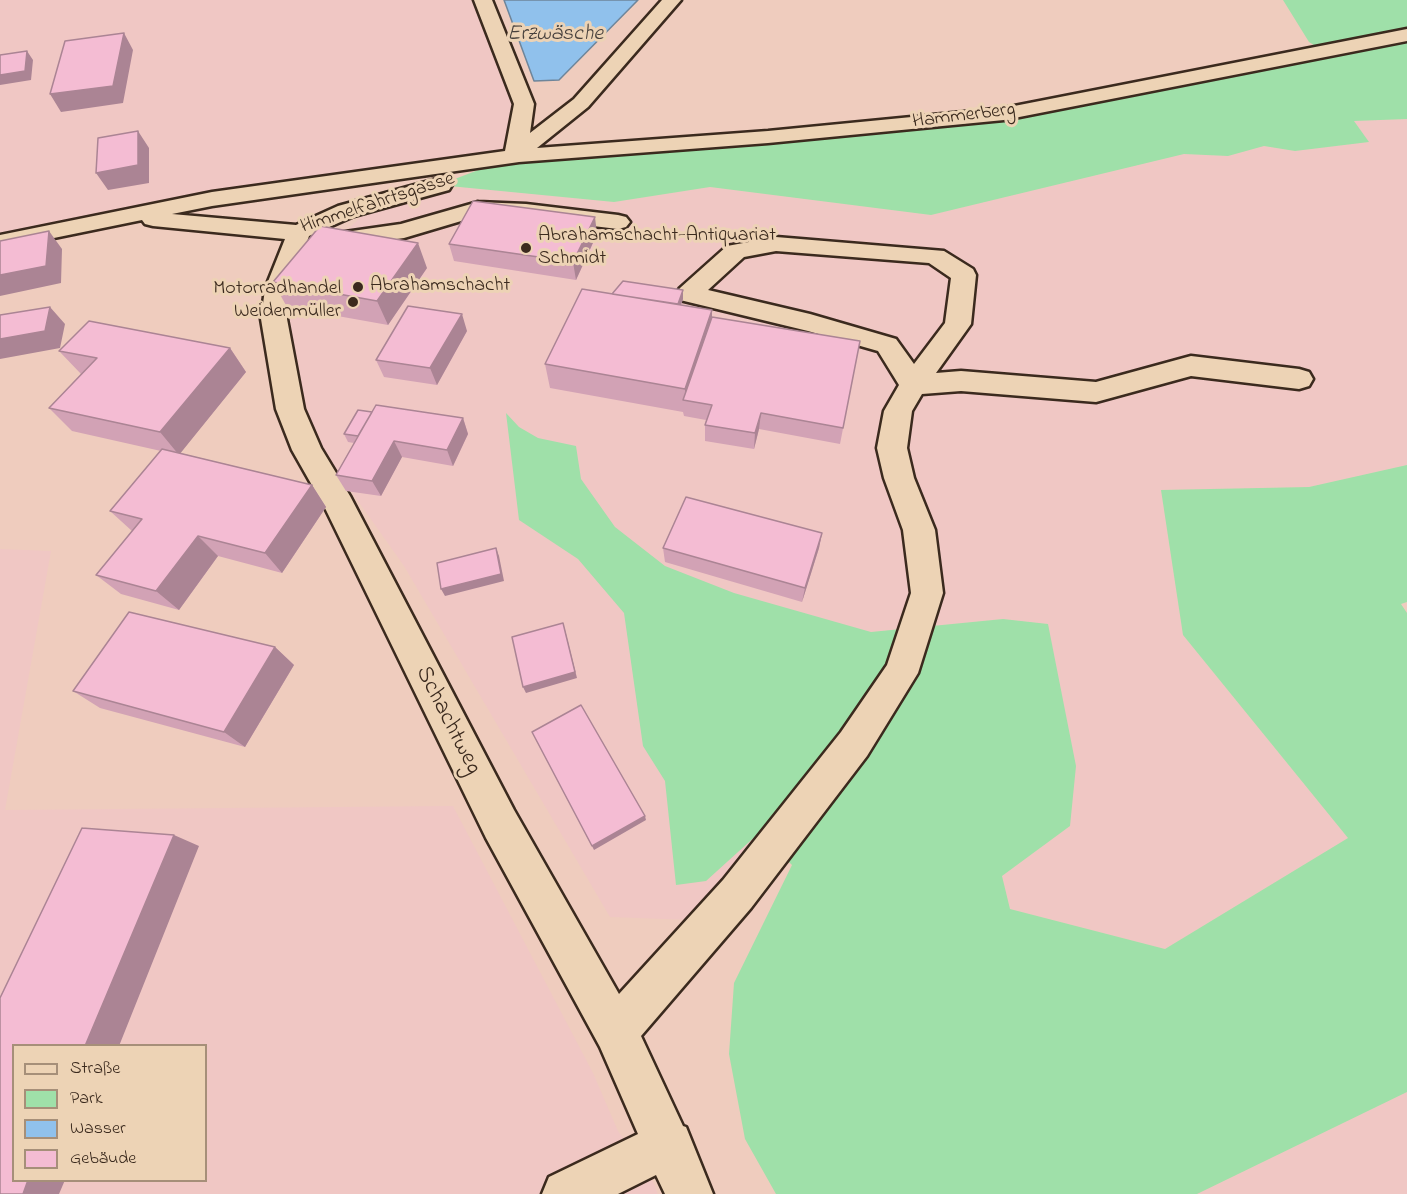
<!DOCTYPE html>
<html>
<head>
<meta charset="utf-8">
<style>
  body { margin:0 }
  #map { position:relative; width:1407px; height:1194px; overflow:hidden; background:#efccbe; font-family:"Indie Flower",sans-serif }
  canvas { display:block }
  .legend { position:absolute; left:12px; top:1044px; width:195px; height:138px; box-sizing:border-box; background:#edd3b5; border:2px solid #a68f79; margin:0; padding:8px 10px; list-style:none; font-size:18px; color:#3b2a1e }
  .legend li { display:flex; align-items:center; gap:12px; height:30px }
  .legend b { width:30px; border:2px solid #a68f79 }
</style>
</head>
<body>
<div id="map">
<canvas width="1407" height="1194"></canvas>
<ul class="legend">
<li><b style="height:8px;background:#edd3b5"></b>Straße</li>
<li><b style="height:16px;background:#9fe0a9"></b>Park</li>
<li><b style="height:16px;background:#90c1ec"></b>Wasser</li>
<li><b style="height:16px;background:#f4bcd3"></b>Gebäude</li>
</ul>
</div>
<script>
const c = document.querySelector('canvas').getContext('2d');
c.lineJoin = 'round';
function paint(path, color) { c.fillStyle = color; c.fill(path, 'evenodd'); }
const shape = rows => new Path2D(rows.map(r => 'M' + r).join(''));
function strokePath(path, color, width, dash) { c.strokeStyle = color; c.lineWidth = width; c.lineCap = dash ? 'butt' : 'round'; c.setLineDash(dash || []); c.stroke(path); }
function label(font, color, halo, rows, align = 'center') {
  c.font = font + ' "Indie Flower",sans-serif'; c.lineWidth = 6; c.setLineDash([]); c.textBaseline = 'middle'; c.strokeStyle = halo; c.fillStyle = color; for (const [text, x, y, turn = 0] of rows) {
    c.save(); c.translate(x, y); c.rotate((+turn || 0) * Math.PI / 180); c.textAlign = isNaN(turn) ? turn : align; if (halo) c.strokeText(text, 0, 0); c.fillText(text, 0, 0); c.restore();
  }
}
const built = shape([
  [0,0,483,0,524,104,515,156,212,199,0,242],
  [1407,119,1407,465,1309,487,1161,490,1183,635,1348,838,1165,949,1010,909,1002,876,1070,826,1048,624,1003,619,871,632,831,741,692,920,610,917,404,566,329,460,301,398,286,304,321,253,361,217,464,187,614,202,710,187,931,215,1184,154,1228,156,1264,146,1295,151,1368,142,1353,121],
  [0,549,51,551,5,810,453,806,593,1073,618,1131,653,1182,658,1194,0,1194],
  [14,1046,206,1046,206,1180,14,1180],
  [1407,1092,1407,1194,1197,1194]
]);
const green = shape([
  [1283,0,1407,0,1407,119,1354,121,1369,142,1295,151,1264,146,1228,156,1184,154,931,215,710,187,614,202,439,185,515,156,1004,114,1322,50,1309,42],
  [506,413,519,427,538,438,576,446,581,479,615,527,665,566,734,593,871,632,1003,619,1048,624,1076,766,1070,826,1002,876,1010,909,1165,949,1348,838,1183,635,1161,490,1309,487,1407,465,1407,602,1401,604,1407,613,1407,1092,1197,1194,776,1194,745,1139,729,1054,734,983,792,865,759,833,706,881,676,885,665,781,643,746,624,613,578,559,519,520]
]);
const water = shape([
  [504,0,638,0,559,80,534,81,504,0]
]);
const minor = shape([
  [474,0,492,0,534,104,530,133,574,99,662,0,681,0,588,107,537,148,768,131,1004,108,1407,29,1407,41,1004,120,768,143,519,162,212,206,172,214,296,225,338,206,433,180,441,178,449,180,452,185,449,190,354,216,309,236,291,289,287,319,304,409,321,448,350,496,514,810,619,994,723,880,841,732,887,665,911,593,903,530,884,478,877,448,884,411,899,385,878,351,808,331,680,300,676,294,680,288,727,246,776,237,944,251,973,269,976,275,971,324,936,373,961,371,1096,382,1191,356,1299,369,1309,372,1313,379,1309,386,1299,389,1191,376,1096,402,961,391,922,394,912,411,907,448,914,478,935,530,943,593,918,673,867,756,751,908,641,1036,683,1126,686,1127,713,1194,665,1194,656,1175,618,1194,542,1194,549,1177,638,1134,600,1047,486,838,326,510,292,450,276,409,261,319,265,289,285,239,153,226,145,224,142,220,0,249,0,235,212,192,505,151,514,104,474,0],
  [776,251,929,263,951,278,945,323,914,364,896,339,810,314,708,290,744,257,776,251],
  [478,202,526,204,618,215,626,217,630,222,626,227,618,229,526,218,478,216,404,238,331,248,323,246,319,241,323,236,331,234,401,224,478,202]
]);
const wall = shape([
  [597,234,576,280,454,261,449,244],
  [427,268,388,325,287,307,273,282],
  [612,294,683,299,681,305,712,317,860,341,840,444,759,429,754,449,705,441,705,425,706,420,684,416,683,412,550,388,545,364],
  [467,331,437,385,384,377,376,360],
  [230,348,246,372,180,453,312,485,326,507,282,573,218,556,179,610,121,594,96,575,132,531,110,511,161,451,72,431,49,408,81,374,59,351],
  [372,412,463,418,468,434,453,466,402,457,381,496,346,491,336,475,354,443,348,442,344,434],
  [822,533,819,548,802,602,665,562,663,548],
  [275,647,294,665,245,747,100,708,73,691]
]);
const shadedWall = shape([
  [124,33,133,50,123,103,61,112,50,94],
  [27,51,33,60,31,80,0,85,0,60],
  [138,131,149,148,149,183,108,190,96,173],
  [595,217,597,234,576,280,573,262],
  [49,231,62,249,61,283,0,296,0,275],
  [418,243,427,268,388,325,377,301],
  [683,290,683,299,676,319,674,313],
  [50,307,65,324,60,348,0,359,0,339],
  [712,310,712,334,685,400,685,389],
  [462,314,467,331,437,385,430,368],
  [230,348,246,372,179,455,160,432],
  [761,413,759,429,754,449,755,433],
  [463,418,468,434,453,466,447,450],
  [394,441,402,457,381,496,372,481],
  [312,485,326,507,282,573,265,553],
  [822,533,819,548,802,602,805,588],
  [198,536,218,556,179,610,156,591],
  [496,548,499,556,504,581,445,596,441,589],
  [565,630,577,678,526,693,523,687],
  [275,647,294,665,245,747,224,732],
  [645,816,646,820,594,850,592,846],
  [174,835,199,846,119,1046,85,1046],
  [28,1180,65,1180,59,1194,23,1194]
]);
const building = shape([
  [124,33,113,86,50,94,65,41,124,33],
  [27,51,25,71,0,75,0,55,27,51],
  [138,131,138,165,96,173,98,138,138,131],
  [473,201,595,217,573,262,449,244,473,201],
  [320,226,418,243,377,301,273,282,320,226],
  [49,231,46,266,0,275,0,241,49,231],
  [623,281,683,290,678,304,612,294,623,281],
  [582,289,712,310,685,389,545,364,582,289],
  [408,306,462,314,430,368,376,360,408,306],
  [50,307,45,331,0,339,0,315,50,307],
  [712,317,860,341,843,428,761,413,755,433,705,425,712,405,683,400,712,317],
  [89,321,230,348,160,432,49,408,97,358,59,351,89,321],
  [376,405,463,418,447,450,394,441,372,481,336,475,376,405],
  [358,410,372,412,358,436,344,434,358,410],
  [162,449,312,485,265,553,198,536,156,591,96,575,142,519,110,511,162,449],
  [686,497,822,533,805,588,663,548,686,497],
  [496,548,501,574,441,589,437,563,496,548],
  [129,612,275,647,224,732,73,691,129,612],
  [563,623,575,672,523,687,512,637,563,623],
  [581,705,645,816,592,846,532,732,581,705],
  [82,828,174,835,85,1046,14,1046,14,1180,28,1180,23,1194,0,1194,0,998,82,828]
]);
const markers = [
  [526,248,6,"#3b2a1e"],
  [358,287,6,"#3b2a1e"],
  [353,302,6,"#3b2a1e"]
];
const farStreetnames = [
  ["Hammerberg",964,117,-7],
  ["Himmelfahrtsgasse",378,204,-18]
];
const farPoinames = [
  ["Abrahamschacht-Antiquariat",538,237],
  ["Schmidt",538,260],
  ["Abrahamschacht",370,287],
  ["Motorradhandel",341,290,"right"],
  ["Weidenmüller",341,313,"right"]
];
const farWaternames = [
  ["Erzwäsche",555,35]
];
const streetNames = [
  ["Schachtweg",447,721,63]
];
paint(built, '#f0c7c4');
paint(green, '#9fe0a9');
paint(water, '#90c1ec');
strokePath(water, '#6e859a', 1.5);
strokePath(minor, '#3b2a1e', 5);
paint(minor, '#edd3b5');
paint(wall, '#d2a2b5');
paint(shadedWall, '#ab8494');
paint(building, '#f4bcd3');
strokePath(building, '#ab8494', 1.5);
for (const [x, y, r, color] of markers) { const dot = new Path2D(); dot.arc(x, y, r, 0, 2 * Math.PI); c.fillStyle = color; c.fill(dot); strokePath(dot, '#edd3b5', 2); }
label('20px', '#3b2a1e', '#edd3b5', farStreetnames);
label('20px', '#3b2a1e', '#edd3b5', farPoinames, 'left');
label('italic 22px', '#48413d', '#edd3b5', farWaternames);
label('24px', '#3b2a1e', '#edd3b5', streetNames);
</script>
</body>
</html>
